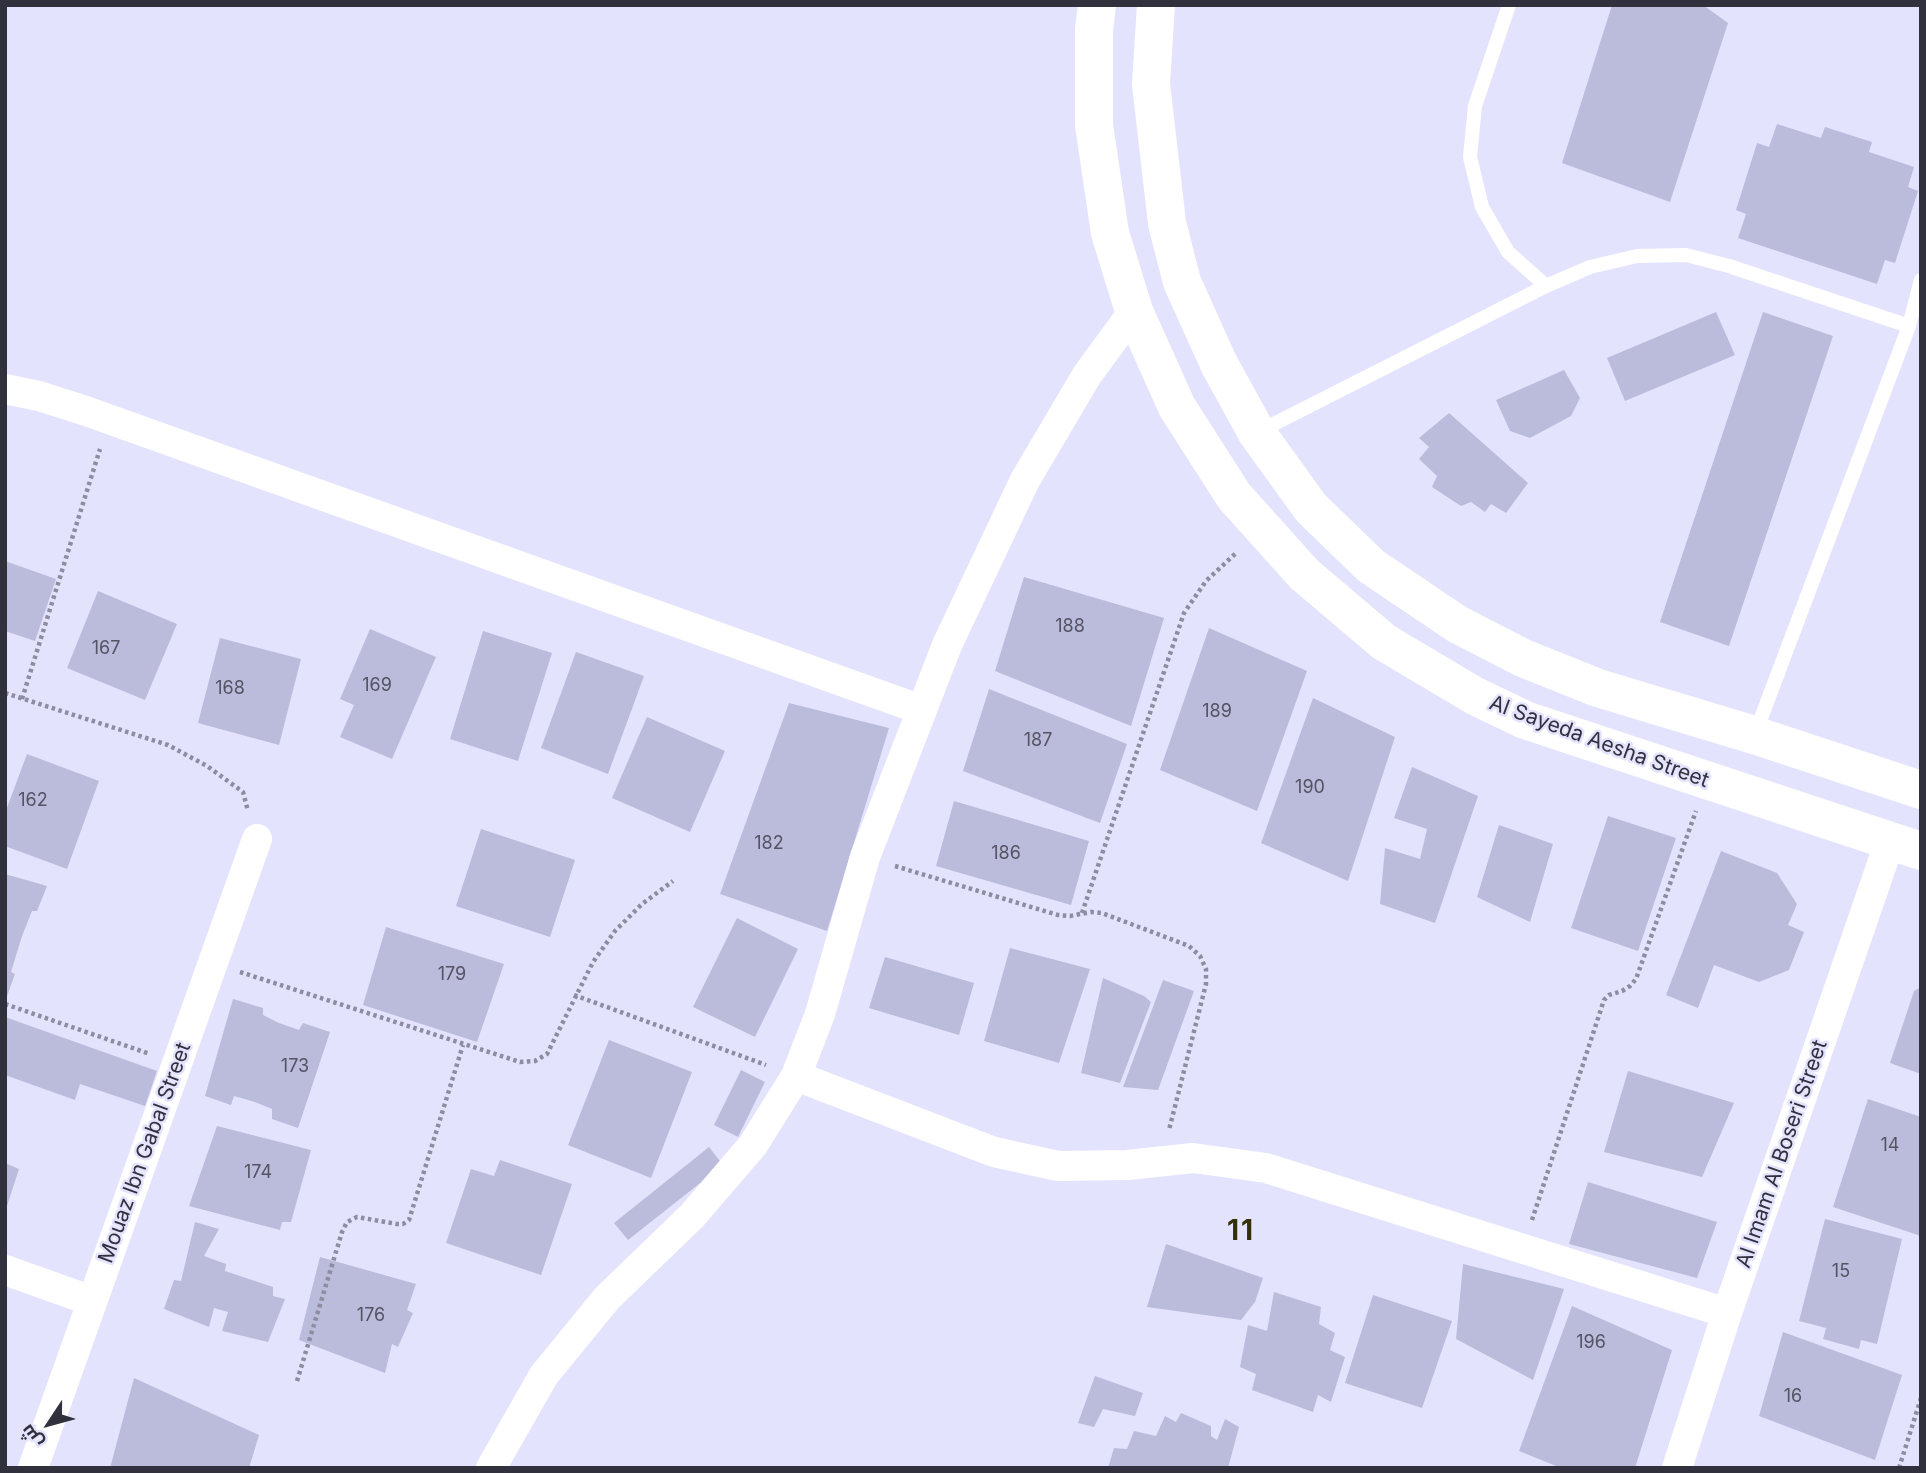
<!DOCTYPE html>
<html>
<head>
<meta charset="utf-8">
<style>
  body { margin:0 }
  #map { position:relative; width:1926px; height:1473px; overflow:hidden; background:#e4e3fe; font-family:Inter,Cairo,sans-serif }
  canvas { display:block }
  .frame { position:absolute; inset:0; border:7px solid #31303d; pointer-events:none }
  .north { position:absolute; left:14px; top:1389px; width:70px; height:70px; -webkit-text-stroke:5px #e4e3fe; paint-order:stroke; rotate:234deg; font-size:19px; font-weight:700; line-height:28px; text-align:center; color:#31303d }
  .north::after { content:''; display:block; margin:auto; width:24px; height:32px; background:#31303d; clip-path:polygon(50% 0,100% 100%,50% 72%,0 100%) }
</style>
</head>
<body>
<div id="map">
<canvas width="1926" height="1473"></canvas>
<div class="frame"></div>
<div class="north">ش</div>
</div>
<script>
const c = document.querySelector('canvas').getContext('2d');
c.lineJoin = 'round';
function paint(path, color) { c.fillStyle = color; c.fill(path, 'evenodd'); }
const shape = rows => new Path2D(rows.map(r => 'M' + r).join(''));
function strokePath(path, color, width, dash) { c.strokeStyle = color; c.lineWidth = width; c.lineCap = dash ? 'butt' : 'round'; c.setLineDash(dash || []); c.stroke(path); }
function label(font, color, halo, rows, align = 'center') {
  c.font = font + ' Inter,sans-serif'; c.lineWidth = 5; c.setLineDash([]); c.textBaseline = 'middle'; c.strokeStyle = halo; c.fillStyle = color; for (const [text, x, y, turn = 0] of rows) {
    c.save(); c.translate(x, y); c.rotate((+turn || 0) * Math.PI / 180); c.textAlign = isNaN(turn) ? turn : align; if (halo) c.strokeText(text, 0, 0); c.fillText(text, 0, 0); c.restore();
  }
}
const building = shape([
  [1612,5,1703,5,1728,23,1670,202,1562,163],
  [1777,124,1821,138,1825,127,1872,142,1869,152,1914,167,1908,187,1918,191,1895,263,1885,260,1877,284,1738,238,1746,214,1736,210,1757,143,1769,147],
  [1716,312,1735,355,1625,401,1607,358],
  [1763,312,1833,336,1729,646,1660,622],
  [1564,370,1580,398,1571,416,1530,438,1510,431,1496,400],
  [1449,413,1528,483,1506,513,1491,504,1485,512,1471,502,1461,506,1432,487,1437,476,1419,459,1429,447,1419,438],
  [5,561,56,579,35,641,5,631],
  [1024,577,1164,618,1131,726,995,671],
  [98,591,177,624,145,700,67,668],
  [1209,628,1307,671,1257,811,1160,770],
  [370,629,436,657,392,759,340,737,354,705,340,699],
  [483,631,552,653,518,761,450,739],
  [220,638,301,659,279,745,198,723],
  [576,652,644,676,608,774,541,748],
  [989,689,1127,744,1100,823,963,771],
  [1313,698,1395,737,1348,881,1261,843],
  [789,703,889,728,827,931,720,894],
  [647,717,725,751,690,832,612,798],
  [27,754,99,781,67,869,5,846,5,813],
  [1412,767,1478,796,1435,923,1380,904,1385,848,1420,859,1427,829,1394,818],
  [954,801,1089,841,1071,905,936,866],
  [1608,816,1676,838,1638,951,1571,928],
  [1499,825,1553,844,1530,922,1477,897],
  [481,829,575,860,550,937,456,906],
  [1721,851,1777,873,1797,904,1788,925,1804,932,1789,970,1759,982,1714,965,1698,1008,1666,995],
  [5,874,47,886,37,911,32,911,22,936,11,972,15,974,6,999],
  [737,918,798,949,755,1037,693,1007],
  [386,927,504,964,477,1042,363,1005],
  [1010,948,1090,969,1059,1063,984,1041],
  [885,957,974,983,959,1035,869,1008],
  [1103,978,1144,996,1151,1002,1120,1083,1081,1073],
  [1163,980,1194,991,1158,1090,1123,1087],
  [1921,987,1921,1074,1890,1063,1914,991],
  [233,999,263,1008,263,1015,279,1023,299,1030,303,1023,330,1032,298,1128,272,1119,272,1109,255,1102,234,1096,231,1105,205,1096],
  [5,1017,157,1071,145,1106,80,1084,75,1100,5,1075],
  [609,1040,692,1072,651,1178,568,1145],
  [741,1070,765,1082,738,1137,714,1125],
  [1628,1071,1734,1103,1702,1177,1604,1152],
  [1868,1099,1921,1117,1921,1236,1833,1207],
  [217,1126,311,1150,291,1222,282,1222,280,1230,189,1206],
  [709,1147,723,1165,628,1240,614,1223],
  [500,1160,572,1184,541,1275,446,1243,471,1169,494,1176],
  [5,1163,19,1169,6,1209,5,1209],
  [1588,1182,1717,1222,1697,1278,1569,1244],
  [1825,1219,1902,1239,1877,1344,1861,1340,1859,1349,1823,1339,1826,1328,1799,1321],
  [195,1222,219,1229,204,1256,226,1264,225,1271,273,1287,273,1296,285,1299,268,1342,222,1331,228,1312,214,1308,209,1327,164,1309,174,1280,181,1281],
  [1166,1244,1263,1278,1255,1302,1241,1320,1147,1307],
  [320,1257,416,1284,407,1310,413,1313,398,1347,392,1344,385,1373,299,1340],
  [1463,1264,1564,1289,1533,1380,1456,1339],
  [1274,1292,1321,1307,1319,1324,1335,1333,1330,1350,1345,1357,1331,1402,1318,1395,1313,1412,1252,1390,1256,1374,1240,1367,1248,1325,1267,1331],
  [1373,1295,1452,1321,1422,1408,1345,1383],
  [1572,1306,1672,1350,1635,1468,1561,1468,1519,1451],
  [1783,1332,1902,1375,1875,1460,1759,1416],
  [1095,1376,1143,1393,1135,1416,1103,1409,1094,1427,1078,1423],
  [134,1378,259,1435,249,1468,110,1468],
  [1181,1413,1211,1426,1211,1436,1217,1440,1225,1419,1239,1427,1228,1468,1108,1468,1114,1448,1127,1449,1134,1431,1156,1436,1165,1416,1176,1422]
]);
const path = shape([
  [5,693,168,745,207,766,243,792,248,811],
  [22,699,100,449],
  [895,866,1058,915,1070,916,1091,912,1102,913,1189,946,1200,956,1206,969,1206,984,1169,1130],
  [1082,913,1184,613,1206,581,1236,553],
  [240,972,520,1062,535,1061,547,1054,593,962,615,931,642,904,673,881],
  [574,995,766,1065],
  [5,1004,150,1054],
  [1532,1220,1604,1000,1609,995,1622,991,1630,986,1636,979,1696,811],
  [297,1381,342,1232,347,1222,357,1217,397,1224,403,1224,409,1220,463,1045],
  [1899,1468,1921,1398]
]);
const lane = shape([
  [1509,5,1475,106,1470,157,1482,207,1508,252,1546,286],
  [1258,432,1546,286,1590,267,1637,256,1686,255,1729,266,1909,326],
  [1755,734,1909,326,1921,280]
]);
const street = shape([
  [5,389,39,396,86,411,922,710],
  [796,1076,994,1152,1058,1166,1128,1165,1193,1158,1266,1168,1727,1313],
  [5,1270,92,1301],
  [33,1468,257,839],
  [491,1468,544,1375,607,1298,692,1216,753,1145,796,1076,820,1014,865,857,947,645,1025,480,1087,375,1134,311],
  [1677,1468,1727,1313,1890,841]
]);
const secondary = shape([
  [1097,5,1094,30,1094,125,1110,233,1134,311,1177,407,1234,496,1304,574,1384,642,1475,696,1525,720,1921,851],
  [1156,5,1151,84,1167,223,1182,282,1219,364,1257,433,1311,508,1371,566,1457,624,1523,658,1598,688,1754,735,1921,790]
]);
const numberNames = [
  ["188",1070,627],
  ["167",106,649],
  ["169",377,686],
  ["168",230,689],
  ["189",1217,712],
  ["187",1038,741],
  ["190",1310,788],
  ["162",33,801],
  ["182",769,844],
  ["186",1006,854],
  ["179",452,975],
  ["173",295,1067],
  ["14",1890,1146],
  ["174",258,1173],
  ["15",1841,1272],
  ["176",371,1316],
  ["196",1591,1343],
  ["16",1793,1397]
];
const streetNames = [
  ["Al Sayeda Aesha Street",1599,742,20],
  ["Mouaz Ibn Gabal Street",145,1153,-70],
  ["Al Imam Al Boseri Street",1782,1154,-71]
];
const districtNames = [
  ["11",1241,1232]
];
paint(building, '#bbbbdb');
strokePath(path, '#8d8ca0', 4.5, [3.5, 3.5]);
strokePath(lane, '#fff', 14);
strokePath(street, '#fff', 30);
strokePath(secondary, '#fff', 38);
label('18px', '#545364', null, numberNames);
label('21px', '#31303d', '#e4e3fe', streetNames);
c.letterSpacing = '2px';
label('bold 28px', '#323004', '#e4e3fe', districtNames);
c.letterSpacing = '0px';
</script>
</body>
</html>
